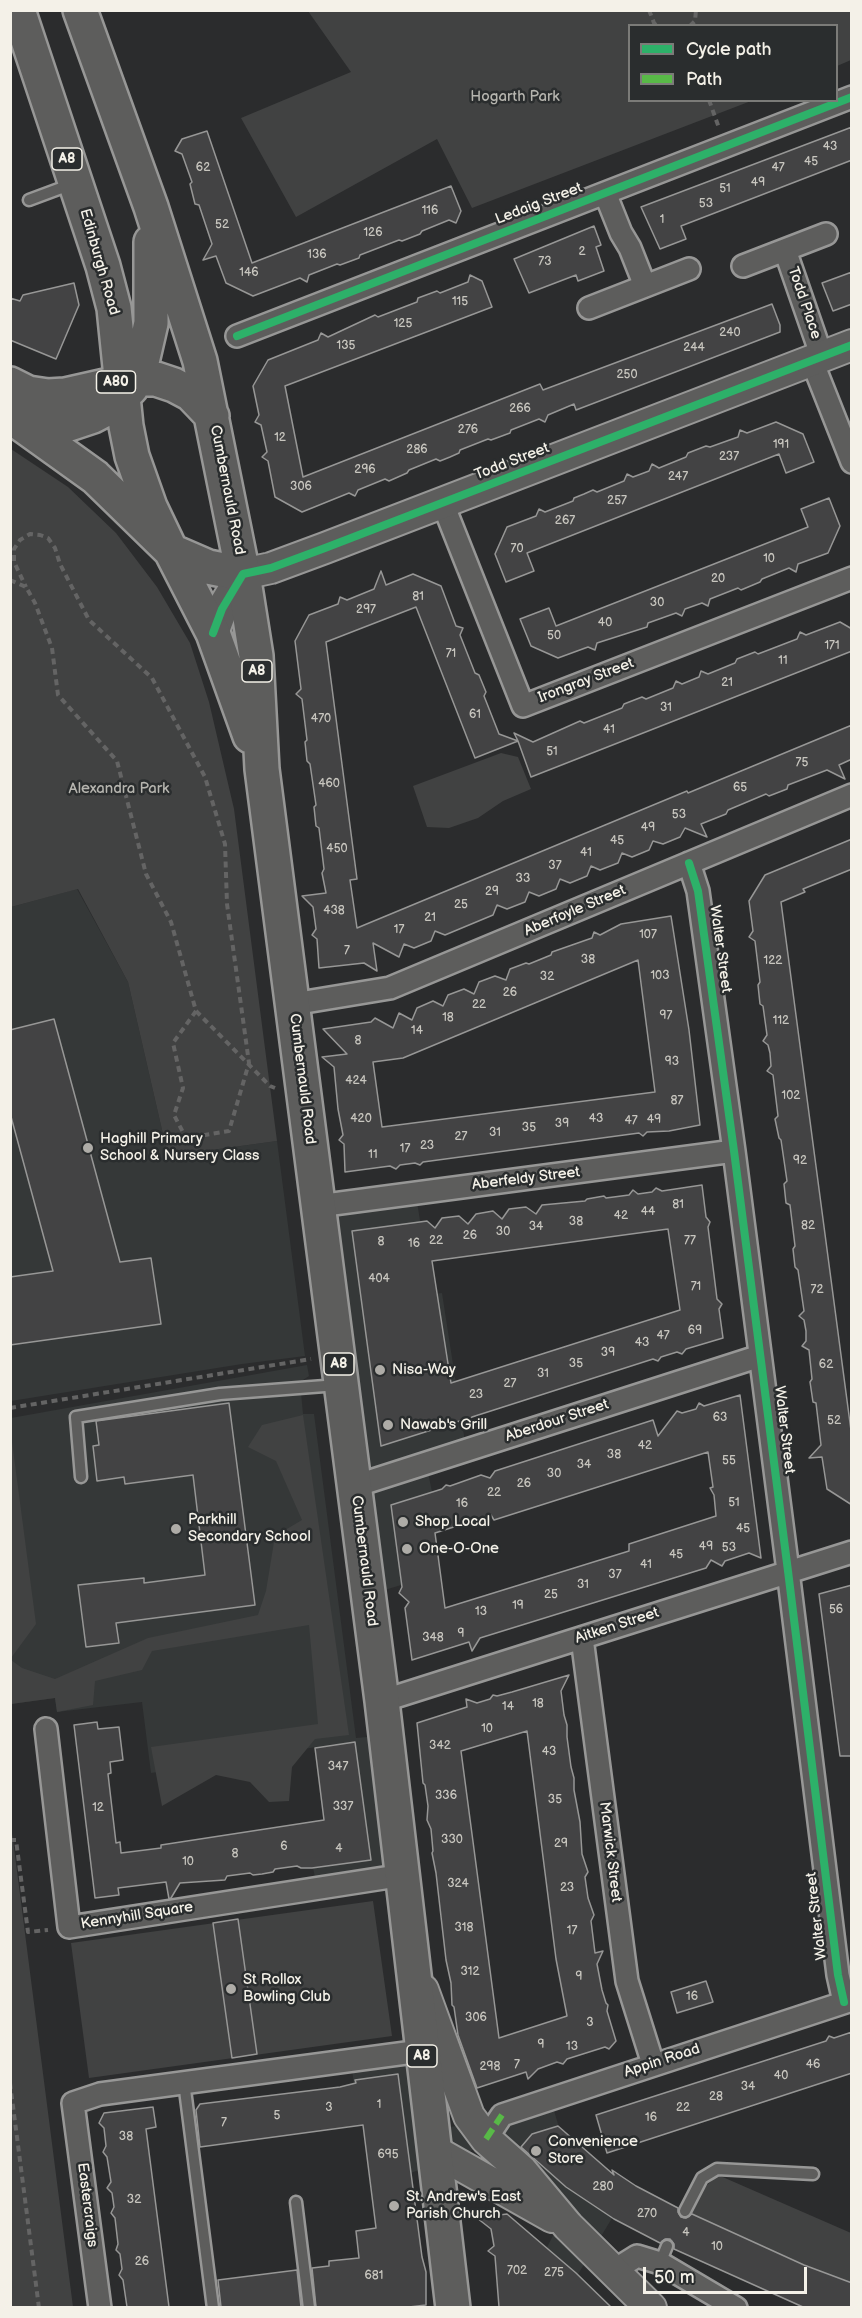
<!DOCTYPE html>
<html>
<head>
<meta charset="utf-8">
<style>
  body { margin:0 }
  #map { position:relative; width:862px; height:2318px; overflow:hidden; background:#2b2c2d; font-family:"Balsamiq Sans",sans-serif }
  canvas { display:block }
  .frame { position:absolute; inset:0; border:12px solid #f4f1e8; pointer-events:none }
  .legend { position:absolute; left:628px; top:24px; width:210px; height:78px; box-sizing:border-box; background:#2a2d2e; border:2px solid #7b7b78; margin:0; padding:8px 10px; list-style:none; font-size:18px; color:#f4f1e8 }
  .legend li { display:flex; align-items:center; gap:12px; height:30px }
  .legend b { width:30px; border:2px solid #7b7b78 }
  .scale { position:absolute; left:643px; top:2267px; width:164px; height:27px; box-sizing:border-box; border:3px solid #f4f1e8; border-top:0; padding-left:8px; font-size:18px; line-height:21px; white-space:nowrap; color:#f4f1e8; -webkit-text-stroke:4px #2a2d2e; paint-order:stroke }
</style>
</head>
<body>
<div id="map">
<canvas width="862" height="2318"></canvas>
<div class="frame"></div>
<ul class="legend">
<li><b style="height:8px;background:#2db169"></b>Cycle path</li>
<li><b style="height:8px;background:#58b947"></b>Path</li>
</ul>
<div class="scale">50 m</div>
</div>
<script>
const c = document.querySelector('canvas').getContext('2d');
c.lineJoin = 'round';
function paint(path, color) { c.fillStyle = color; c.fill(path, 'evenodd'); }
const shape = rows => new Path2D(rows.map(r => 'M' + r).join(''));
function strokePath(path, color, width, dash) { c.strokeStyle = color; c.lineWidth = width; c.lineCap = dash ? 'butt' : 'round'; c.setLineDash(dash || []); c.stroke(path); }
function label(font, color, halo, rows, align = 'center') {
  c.font = font + ' "Balsamiq Sans",sans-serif'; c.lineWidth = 5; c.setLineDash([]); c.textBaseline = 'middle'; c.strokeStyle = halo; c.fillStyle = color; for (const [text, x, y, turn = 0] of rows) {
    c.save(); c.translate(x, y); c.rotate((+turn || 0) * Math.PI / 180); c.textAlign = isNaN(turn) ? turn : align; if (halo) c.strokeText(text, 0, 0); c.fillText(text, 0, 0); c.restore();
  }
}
const built = shape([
  [77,889,128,982,168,1156,277,1141,305,1356,242,1364,11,1401,11,907],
  [416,1195,423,1240,383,1300,442,1293,465,1442,425,1458,436,1511,421,1579,368,1595,318,1202],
  [307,1365,309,1376,300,1382,303,1414,314,1414,356,1738,389,1735,406,1874,317,1887,309,1848,348,1840,335,1744,151,1773,142,1702,57,1712,55,1698,11,1704,11,1418],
  [424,2051,434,2129,502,2120,552,2104,558,2124,551,2145,623,2200,577,2276,542,2257,561,2220,478,2148,389,2181,356,2103,351,2060]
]);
const green = shape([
  [308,11,851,11,851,60,837,66,836,26,630,26,630,100,751,101,472,208,437,139,296,217,241,118,351,72],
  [11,449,68,487,116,533,157,587,190,643,209,702,234,809,277,1141,168,1156,128,982,78,889,11,907],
  [501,753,518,757,531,789,503,801,478,818,449,828,427,827,413,786],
  [303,1415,349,1735,315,1739,292,1767,289,1801,269,1802,250,1782,216,1775,162,1806,151,1747,318,1724,309,1625,152,1651,142,1670,95,1681,93,1705,57,1712,55,1698,11,1704,11,1660,22,1668,55,1679,148,1638,258,1615,266,1591,275,1536,302,1520,276,1461,248,1447,262,1425],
  [11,1434,36,1624,11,1658,10,1658],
  [10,1822,13,1840,73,2307,11,2307],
  [373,1901,392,2036,89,2078,71,1943],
  [718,2175,851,2233,851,2283,804,2265,689,2213,707,2185]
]);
const building = shape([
  [852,127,852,160,681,226,686,239,660,249,641,207,852,127],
  [207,131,252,263,451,186,461,211,456,223,449,220,422,231,420,234,402,241,399,240,360,255,359,258,340,265,337,264,309,275,307,282,300,278,253,296,226,283,216,256,203,260,212,244,199,205,195,204,190,184,192,182,182,154,175,151,182,139,207,131],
  [594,226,601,245,596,247,604,271,578,281,576,275,529,293,514,259,594,226],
  [852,272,852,304,833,311,822,283,852,272],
  [470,275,482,281,492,307,285,386,303,477,540,384,543,390,772,304,780,325,780,332,576,410,574,404,548,415,545,422,539,419,511,430,510,433,491,440,488,439,460,450,459,453,450,457,440,461,436,459,409,470,407,473,389,481,385,479,358,490,355,496,349,493,302,512,275,497,268,461,262,457,267,452,261,425,255,422,259,415,253,386,268,360,318,340,321,333,328,337,375,315,378,317,417,302,418,298,437,291,440,293,468,282,470,275],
  [74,283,79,305,56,359,10,340,10,298,20,301,23,295,74,283],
  [776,422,803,434,814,462,786,473,779,454,649,505,527,553,534,571,506,582,495,554,507,527,536,516,539,509,545,512,573,501,574,498,584,494,593,490,597,492,624,481,627,474,633,477,649,471,652,464,659,468,686,457,688,453,706,446,710,447,738,437,740,430,747,433,776,422],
  [829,498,840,526,828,553,798,564,796,572,789,568,762,579,760,582,741,590,738,588,710,599,708,606,702,603,685,609,682,616,676,613,648,623,647,627,597,643,595,650,588,647,558,658,531,646,520,619,549,608,556,626,686,575,808,527,801,509,829,498],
  [381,571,386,585,413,574,441,586,456,626,463,628,460,635,475,673,479,675,486,692,484,696,499,734,518,741,514,733,533,742,580,721,584,723,622,708,624,704,642,697,646,699,673,688,676,681,682,684,699,677,701,671,708,674,735,663,737,659,755,652,758,654,797,639,800,632,806,635,840,622,852,629,852,651,531,777,518,741,475,758,416,607,326,642,357,879,350,880,357,928,687,791,688,793,852,725,852,759,839,765,845,779,827,770,788,785,787,789,769,796,766,794,728,810,726,814,701,824,707,837,685,828,680,837,663,844,653,841,649,850,632,857,622,853,618,863,600,870,591,866,587,876,570,883,560,879,556,889,539,896,529,892,525,902,507,909,497,905,493,915,445,935,435,931,431,941,414,948,404,944,399,957,373,943,377,971,364,963,319,968,317,939,312,935,316,929,313,907,302,896,326,893,322,873,324,869,319,828,316,826,314,807,316,805,310,764,307,761,305,742,307,740,302,699,296,694,301,689,295,641,309,615,338,604,340,597,347,600,374,589,381,571],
  [852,839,852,869,803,889,805,892,781,902,852,1438,852,1505,827,1489,822,1457,809,1458,821,1445,816,1403,813,1402,810,1382,812,1379,809,1350,802,1346,806,1341,806,1331,804,1320,799,1316,804,1311,798,1270,795,1267,793,1249,795,1246,790,1205,786,1203,784,1184,787,1181,781,1140,779,1138,775,1119,778,1116,773,1075,767,1071,771,1066,770,1053,768,1045,763,1041,767,1035,763,1006,760,1004,758,985,760,982,755,941,749,937,753,931,749,901,765,875,852,839],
  [671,916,689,1030,700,1125,669,1131,647,1132,643,1136,639,1133,423,1162,420,1165,415,1163,400,1165,396,1169,390,1166,345,1172,344,1144,339,1140,343,1135,338,1109,334,1067,322,1057,347,1054,323,1029,371,1022,375,1018,393,1028,399,1013,412,1020,417,1008,433,1001,443,1006,448,995,464,989,474,994,479,982,495,976,506,980,510,969,526,963,529,964,551,955,552,952,592,938,594,932,600,935,621,924,671,916],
  [638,960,655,1092,382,1127,373,1062,403,1058,638,960],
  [54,1019,120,1262,151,1258,161,1324,10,1345,10,1277,53,1271,10,1113,10,1030,54,1019],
  [702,1185,706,1217,710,1222,708,1227,717,1299,722,1304,719,1309,723,1338,686,1349,682,1354,677,1352,661,1357,658,1361,653,1359,472,1417,468,1421,463,1420,381,1446,352,1231,427,1221,435,1228,442,1218,459,1216,468,1224,476,1214,493,1211,502,1219,509,1209,526,1207,536,1214,542,1205,585,1201,587,1199,604,1196,606,1198,629,1195,633,1190,638,1194,652,1192,656,1188,662,1191,702,1185],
  [668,1229,680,1310,451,1383,432,1261,668,1229],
  [740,1395,761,1558,749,1553,725,1561,722,1566,711,1560,706,1568,480,1638,472,1651,469,1642,412,1660,405,1608,409,1602,399,1593,402,1587,391,1505,442,1489,446,1485,450,1486,481,1475,490,1478,495,1471,653,1420,658,1436,677,1411,682,1413,696,1409,699,1403,704,1406,740,1395],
  [708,1452,713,1487,710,1488,714,1495,716,1516,629,1544,629,1551,445,1608,435,1533,491,1515,494,1520,708,1452],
  [229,1403,255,1605,116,1623,119,1643,86,1647,78,1585,144,1578,144,1583,205,1575,193,1475,125,1484,124,1477,97,1481,93,1446,99,1445,96,1421,229,1403],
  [852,1585,852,1756,840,1756,819,1594,852,1585],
  [569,1675,561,1691,564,1715,567,1725,567,1737,571,1767,574,1778,574,1790,580,1822,582,1854,588,1872,585,1877,588,1898,594,1915,591,1921,595,1953,603,1951,597,1964,602,1990,606,2003,608,2005,607,2011,616,2041,609,2049,605,2047,567,2059,563,2064,557,2062,538,2069,528,2079,526,2072,477,2088,458,2035,454,2007,452,2005,451,1983,446,1960,436,1873,432,1853,433,1851,431,1829,427,1820,428,1806,425,1785,423,1783,417,1723,467,1707,466,1699,477,1703,490,1699,493,1695,497,1696,512,1692,569,1675],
  [527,1731,556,1959,567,2016,499,2038,461,1751,527,1731],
  [97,1722,98,1729,119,1727,123,1760,110,1762,111,1773,108,1774,116,1843,120,1842,121,1853,161,1848,161,1845,324,1820,315,1748,355,1742,371,1860,312,1868,301,1868,297,1866,275,1869,273,1872,262,1874,253,1875,250,1873,227,1876,225,1880,180,1883,171,1898,169,1899,166,1882,118,1888,119,1895,95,1898,74,1725,97,1722],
  [238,1919,257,2054,232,2058,213,1923,238,1919],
  [706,1981,713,2002,677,2013,671,1992,706,1981],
  [852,2032,852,2073,607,2153,596,2115,826,2041,829,2036,834,2038,852,2032],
  [398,2074,422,2257,426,2272,426,2305,409,2307,316,2307,312,2268,329,2266,329,2261,359,2258,356,2231,376,2228,363,2125,200,2147,196,2110,200,2104,340,2087,356,2083,355,2080,398,2074],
  [153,2107,156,2127,146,2129,169,2307,127,2307,123,2280,119,2275,122,2269,120,2254,116,2250,118,2244,115,2218,111,2213,114,2207,112,2193,107,2188,111,2182,107,2157,103,2152,106,2146,104,2128,99,2123,104,2113,153,2107],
  [558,2126,614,2175,612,2170,636,2186,678,2208,678,2212,681,2217,686,2218,692,2214,804,2265,852,2283,852,2307,803,2307,674,2249,674,2244,670,2239,665,2239,660,2243,614,2219,566,2187,521,2147,532,2134,558,2126],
  [507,2214,576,2273,611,2307,499,2307,495,2256,488,2251,494,2246,491,2229,477,2218,507,2214],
  [297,2270,301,2307,221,2307,218,2280,297,2270]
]);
const path = shape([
  [649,10,654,23,657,26],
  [690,26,695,21,696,10],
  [709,100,719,128],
  [10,580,26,587,35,603,52,648,58,695,117,761,146,874,171,922,196,1011,173,1043,183,1088,174,1115,186,1138,229,1131,249,1063,227,904,225,844,205,777,152,678,89,620,60,564,55,548,48,538,40,535,30,534,20,540,14,549,14,562,26,587],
  [196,1011,270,1086,275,1088],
  [10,1408,311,1359],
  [10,1840,16,1840,28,1932,48,1930],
  [10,2083,39,2308]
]);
const lane = shape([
  [29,200,72,184],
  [81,1477,76,1417,220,1394,338,1385],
  [184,2082,213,2308],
  [296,2202,309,2308],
  [685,2211,702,2178,717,2169,813,2174],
  [660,2263,667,2246]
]);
const street = shape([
  [605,193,621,233,630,248,645,286],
  [785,250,822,357],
  [743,266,826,234],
  [589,308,689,269],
  [237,336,852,97],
  [812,361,852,462],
  [443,504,523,706,852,578],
  [689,863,698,891,734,1151,788,1571,838,1975,844,2002],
  [293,1004,390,988,852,795],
  [318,1206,734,1151],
  [355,1486,760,1356],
  [582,1638,627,1981,653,2064],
  [382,1701,852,1552],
  [46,1729,69,1927,403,1875],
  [486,2139,502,2115,852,2000],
  [613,2271,637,2256,660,2263,736,2308],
  [100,2308,73,2103,100,2094,421,2051]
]);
const secondary = shape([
  [213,633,222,609,243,574,271,568,325,548,852,345],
  [423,1990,469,2116,486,2139,522,2171,568,2226,651,2308],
  [435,2151,552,2217]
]);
const primary = shape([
  [18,10,103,266,114,308,126,426,132,456,150,507,171,551],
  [80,10,151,207,200,361,243,574,256,656,262,769,382,1701,453,2308],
  [10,384,28,393,48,396,65,395,136,379,156,379,174,385,191,394,212,416],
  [10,416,95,477,171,551,213,633,250,736],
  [17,419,50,425,69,424,93,416,112,406,131,388,142,362,151,323,151,242],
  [171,551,208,567,243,574]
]);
const quiet = shape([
  [486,2139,502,2115]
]);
const cycleway = shape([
  [237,336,852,97],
  [213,633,222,609,243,574,271,568,325,548,852,345],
  [689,863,698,891,734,1151,788,1571,838,1975,844,2002]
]);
const markers = [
  [88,1148,6,"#aeaca7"],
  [380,1370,6,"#aeaca7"],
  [388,1425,6,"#aeaca7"],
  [403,1522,6,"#aeaca7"],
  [176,1529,6,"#aeaca7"],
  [407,1549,6,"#aeaca7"],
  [231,1989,6,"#aeaca7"],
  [536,2151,6,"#aeaca7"],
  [394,2206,6,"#aeaca7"]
];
const numberNames = [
  ["43",830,147],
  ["45",811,162],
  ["62",203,168],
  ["47",778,168],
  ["49",758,183],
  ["51",725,189],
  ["53",706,204],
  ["116",430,211],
  ["1",662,220],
  ["52",222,225],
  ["126",373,233],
  ["2",582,252],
  ["136",317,255],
  ["73",545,262],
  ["146",249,273],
  ["115",460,302],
  ["125",403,324],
  ["240",730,333],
  ["135",346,346],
  ["244",694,348],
  ["250",627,375],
  ["266",520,409],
  ["276",468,430],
  ["12",280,438],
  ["191",781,445],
  ["286",417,450],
  ["237",729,457],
  ["296",365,470],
  ["247",678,477],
  ["306",301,487],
  ["257",617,501],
  ["267",565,521],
  ["70",517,549],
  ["10",769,559],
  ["20",718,579],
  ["81",418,597],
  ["30",657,603],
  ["297",366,610],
  ["40",605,623],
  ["50",554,636],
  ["171",832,646],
  ["71",451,654],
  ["11",783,661],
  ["21",727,683],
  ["31",666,708],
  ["61",475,715],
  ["470",321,719],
  ["41",609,730],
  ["51",552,752],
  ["75",802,763],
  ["460",329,784],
  ["65",740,788],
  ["53",679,815],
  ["49",648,828],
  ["45",617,841],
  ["450",337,849],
  ["41",586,853],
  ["37",555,866],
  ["33",523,879],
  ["29",492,892],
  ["25",461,905],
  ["438",334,911],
  ["21",430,918],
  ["17",399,930],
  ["107",648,935],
  ["7",347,951],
  ["38",588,960],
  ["122",773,961],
  ["103",660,976],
  ["32",547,977],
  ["26",510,993],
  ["22",479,1005],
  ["97",666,1016],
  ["18",448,1018],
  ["112",781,1021],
  ["14",417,1031],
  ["8",358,1041],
  ["93",672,1062],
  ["424",356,1081],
  ["102",791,1096],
  ["87",677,1101],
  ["420",361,1119],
  ["43",596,1119],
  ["49",654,1120],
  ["47",631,1121],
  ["39",562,1124],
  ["35",529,1128],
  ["31",495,1133],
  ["27",461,1137],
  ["23",427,1146],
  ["17",405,1149],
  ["11",373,1155],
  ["92",800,1161],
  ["81",678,1205],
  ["44",648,1212],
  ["42",621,1216],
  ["38",576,1222],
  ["82",808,1226],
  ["34",536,1227],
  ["30",503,1232],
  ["26",470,1236],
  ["22",436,1241],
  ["77",690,1241],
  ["8",381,1242],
  ["16",414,1244],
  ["404",379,1279],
  ["71",696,1287],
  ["72",817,1290],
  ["69",695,1331],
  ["47",663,1336],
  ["43",642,1343],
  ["39",608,1353],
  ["35",576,1364],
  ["62",826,1365],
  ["31",543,1374],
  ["27",510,1384],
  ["23",476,1395],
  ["63",720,1418],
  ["52",834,1421],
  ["42",645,1446],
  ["38",614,1455],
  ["55",729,1461],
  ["34",584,1465],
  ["30",554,1474],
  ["26",524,1484],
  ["22",494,1493],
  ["51",734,1503],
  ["16",462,1504],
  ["45",743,1529],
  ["49",706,1547],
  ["53",729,1548],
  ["45",676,1555],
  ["41",646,1565],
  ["37",615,1575],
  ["31",583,1585],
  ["25",551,1595],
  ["19",518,1606],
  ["56",836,1610],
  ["13",481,1612],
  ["9",461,1634],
  ["348",433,1638],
  ["18",538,1704],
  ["14",508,1707],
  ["10",487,1729],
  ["342",440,1746],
  ["43",549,1752],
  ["347",338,1767],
  ["336",446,1796],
  ["35",555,1800],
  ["337",343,1807],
  ["12",98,1808],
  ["330",452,1840],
  ["29",561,1844],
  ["6",284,1847],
  ["4",339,1849],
  ["8",235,1854],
  ["10",188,1862],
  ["324",458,1884],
  ["23",567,1888],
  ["318",464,1928],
  ["17",572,1931],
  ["312",470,1972],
  ["9",579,1977],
  ["16",692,1997],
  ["306",476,2018],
  ["3",590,2023],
  ["9",541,2045],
  ["13",572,2047],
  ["7",517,2065],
  ["46",813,2065],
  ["298",490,2067],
  ["40",781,2076],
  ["34",748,2087],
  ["28",716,2097],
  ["1",379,2105],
  ["3",329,2108],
  ["22",683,2108],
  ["5",277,2116],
  ["16",651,2118],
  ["7",224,2123],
  ["38",126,2137],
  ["695",388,2155],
  ["280",603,2187],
  ["32",134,2200],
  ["270",647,2214],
  ["4",686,2233],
  ["10",717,2247],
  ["26",142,2262],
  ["702",517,2271],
  ["275",554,2273],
  ["681",374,2276]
];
const shields = [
  [67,159,30],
  [116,382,39],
  [257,671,30],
  [339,1364,30],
  [422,2056,30]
];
const shieldNames = [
  ["A8",67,159],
  ["A80",116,382],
  ["A8",257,671],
  ["A8",339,1364],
  ["A8",422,2056]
];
const parkNames = [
  ["Hogarth Park",515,97],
  ["Alexandra Park",119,789]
];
const streetNames = [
  ["Ledaig Street",539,204,-21],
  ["Edinburgh Road",99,262,74],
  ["Todd Place",804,303,71],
  ["Todd Street",512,462,-21],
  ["Cumbernauld Road",227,490,79],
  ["Irongray Street",586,681,-21],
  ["Aberfoyle Street",575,911,-23],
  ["Walter Street",720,949,82],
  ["Cumbernauld Road",302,1079,83],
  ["Aberfeldy Street",526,1179,-7],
  ["Aberdour Street",557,1421,-18],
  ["Walter Street",784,1430,83],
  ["Cumbernauld Road",364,1561,83],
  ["Aitken Street",617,1626,-18],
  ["Marwick Street",610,1852,83],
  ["Kennyhill Square",137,1916,-9],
  ["Walter Street",817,1916,-97],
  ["Appin Road",662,2061,-18],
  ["Eastercraigs",87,2205,83]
];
const poiNames = [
  ["Haghill Primary",100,1139],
  ["School & Nursery Class",100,1156],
  ["Nisa-Way",392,1370],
  ["Nawab's Grill",400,1425],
  ["Parkhill",188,1520],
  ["Secondary School",188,1537],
  ["Shop Local",415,1522],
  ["One-O-One",419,1549],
  ["St Rollox",243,1980],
  ["Bowling Club",243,1997],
  ["Convenience",548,2142],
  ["Store",548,2159],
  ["St. Andrew's East",406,2197],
  ["Parish Church",406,2214]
];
paint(built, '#353838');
paint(green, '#414242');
paint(building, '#434344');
strokePath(building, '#979796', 1.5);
strokePath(lane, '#979796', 15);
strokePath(street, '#979796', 26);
strokePath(secondary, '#979796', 34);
strokePath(primary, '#979796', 38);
strokePath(path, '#646464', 4, [6, 4.5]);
strokePath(lane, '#5d5d5c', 10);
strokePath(street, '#5d5d5c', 21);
strokePath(secondary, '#5d5d5c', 30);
strokePath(primary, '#5d5d5c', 33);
strokePath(quiet, '#58b947', 6, [12, 6]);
strokePath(cycleway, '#2db169', 8);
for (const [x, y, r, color] of markers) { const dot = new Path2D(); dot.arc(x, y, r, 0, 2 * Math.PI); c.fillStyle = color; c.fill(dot); strokePath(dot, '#2a2d2e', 2); }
label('12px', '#c8c6bf', null, numberNames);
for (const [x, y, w] of shields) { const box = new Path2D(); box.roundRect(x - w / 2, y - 11, w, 22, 4.5); c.fillStyle = '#2a2d2e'; c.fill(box); strokePath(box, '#f4f1e8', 1.5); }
label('bold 14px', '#f4f1e8', null, shieldNames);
label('15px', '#b6b5af', '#2a2d2e', parkNames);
label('15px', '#f4f1e8', '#2a2d2e', streetNames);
label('15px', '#f4f1e8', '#2a2d2e', poiNames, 'left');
</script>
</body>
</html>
